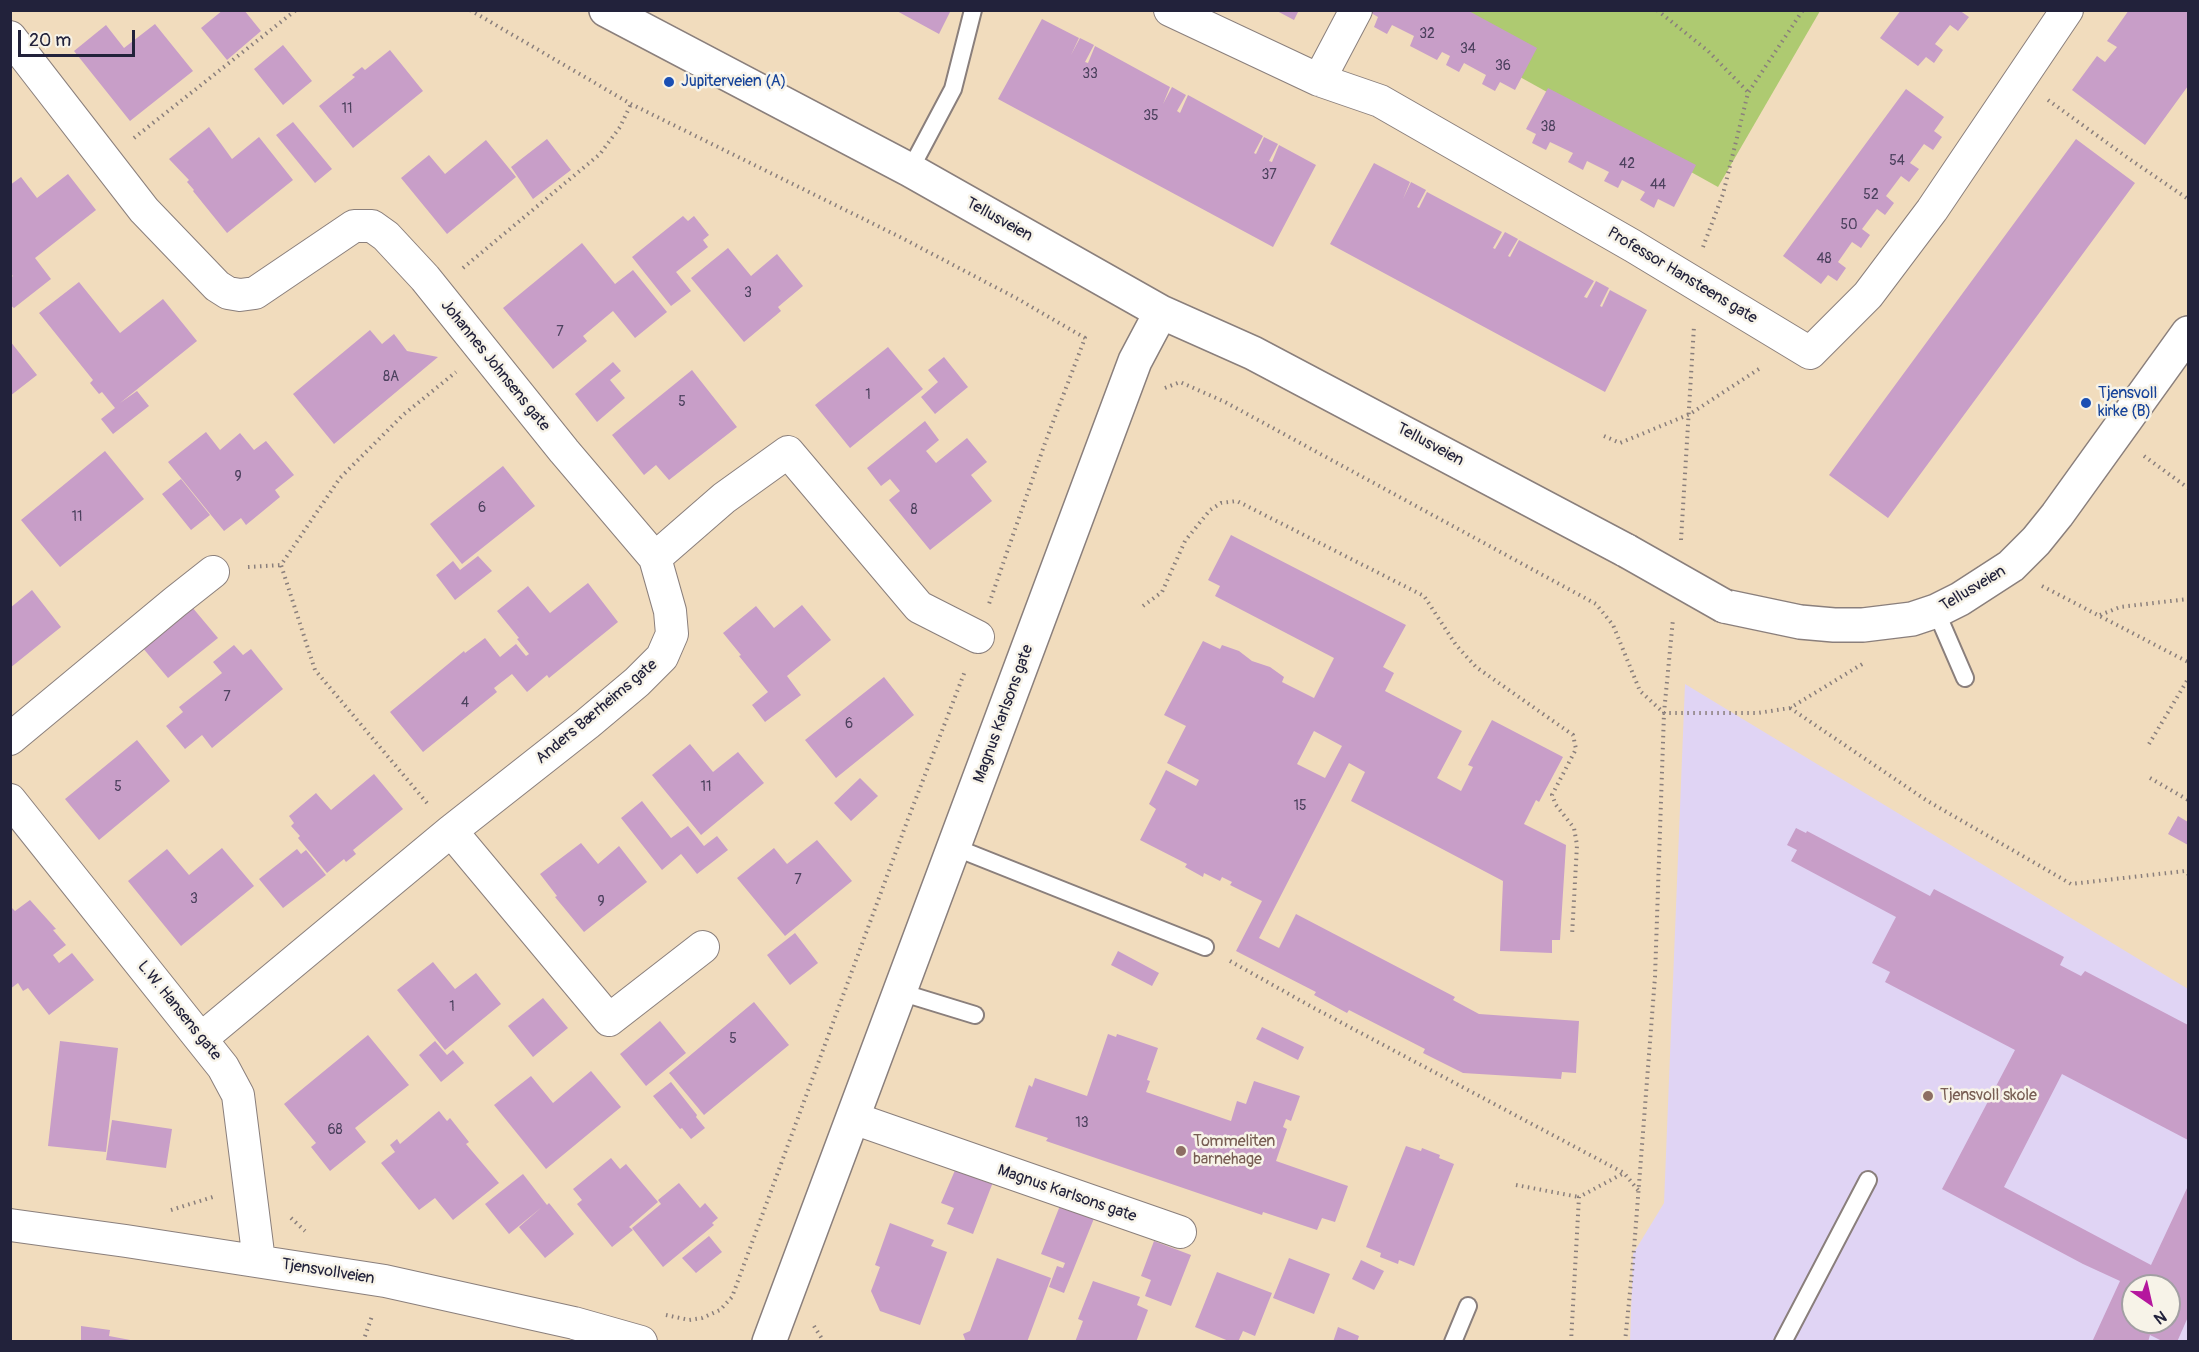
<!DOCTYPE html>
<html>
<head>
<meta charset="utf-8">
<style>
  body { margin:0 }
  #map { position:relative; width:2199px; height:1352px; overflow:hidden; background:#f1dcbd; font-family:Pangolin,sans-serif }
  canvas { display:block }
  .frame { position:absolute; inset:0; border:12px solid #22223b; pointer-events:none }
  .north { position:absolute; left:2121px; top:1274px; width:60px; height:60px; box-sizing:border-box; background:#f7f3e8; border:2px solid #a29fa3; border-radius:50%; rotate:146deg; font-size:16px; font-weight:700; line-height:24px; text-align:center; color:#22223b }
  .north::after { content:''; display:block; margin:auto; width:21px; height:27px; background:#b5179e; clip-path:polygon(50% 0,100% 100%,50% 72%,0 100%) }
  .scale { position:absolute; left:18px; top:30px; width:117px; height:27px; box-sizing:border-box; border:3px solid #22223b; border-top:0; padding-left:8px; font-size:18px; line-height:21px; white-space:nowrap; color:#22223b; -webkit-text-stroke:4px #f7f3e8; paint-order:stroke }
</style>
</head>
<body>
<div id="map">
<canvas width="2199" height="1352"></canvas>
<div class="frame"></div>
<div class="north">N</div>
<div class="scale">20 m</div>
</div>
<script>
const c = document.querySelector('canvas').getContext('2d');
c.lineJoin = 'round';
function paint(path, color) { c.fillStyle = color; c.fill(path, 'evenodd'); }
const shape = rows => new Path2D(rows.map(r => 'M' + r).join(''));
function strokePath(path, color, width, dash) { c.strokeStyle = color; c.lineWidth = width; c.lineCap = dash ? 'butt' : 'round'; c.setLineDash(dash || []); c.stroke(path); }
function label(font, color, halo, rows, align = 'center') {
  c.font = font + ' Pangolin,sans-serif'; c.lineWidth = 5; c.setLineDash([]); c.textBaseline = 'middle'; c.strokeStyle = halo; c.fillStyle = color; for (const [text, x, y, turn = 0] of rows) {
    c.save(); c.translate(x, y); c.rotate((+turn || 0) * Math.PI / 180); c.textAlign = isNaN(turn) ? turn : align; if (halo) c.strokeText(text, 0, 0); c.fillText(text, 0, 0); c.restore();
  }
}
const built = shape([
  [1685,684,2188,989,2188,1341,1630,1342,1633,1254,1664,1203],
  [2133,1286,2169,1286,2169,1322,2133,1322]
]);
const green = shape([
  [1404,10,1820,11,1718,187,1403,12]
]);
const building = shape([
  [223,10,244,10,261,31,227,60,201,28],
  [895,10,951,10,939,34],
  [1275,10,1299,10,1294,20],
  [1366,10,1467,10,1537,48,1515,90,1500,82,1495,91,1482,84,1486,75,1464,63,1459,72,1446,65,1450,56,1442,52,1437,60,1410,46,1414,36,1392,25,1387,34,1374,27,1378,17],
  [1901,10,1959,10,1969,17,1958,31,1950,25,1935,44,1943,50,1934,63,1926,57,1918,66,1880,38],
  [2129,10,2188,10,2188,86,2145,145,2072,90,2097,56,2105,62,2117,47,2107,41],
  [1042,19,1079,38,1071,55,1080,38,1094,45,1085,62,1088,63,1095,46,1170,87,1163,104,1172,87,1186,95,1177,111,1180,113,1188,95,1263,136,1254,153,1256,154,1264,137,1278,144,1269,161,1272,162,1279,145,1316,165,1273,247,998,99],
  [155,24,193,71,130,121,74,51,106,25,124,48],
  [283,45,312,81,283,105,254,69],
  [390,50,423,91,353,148,319,106,355,77,352,75,362,67,365,70],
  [1548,88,1696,165,1674,207,1658,199,1654,208,1640,200,1645,192,1622,180,1618,188,1604,181,1609,172,1587,161,1583,170,1568,162,1573,153,1550,142,1546,150,1532,143,1536,134,1526,129],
  [1906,89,1944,117,1934,131,1942,137,1933,150,1924,144,1910,163,1919,169,1909,182,1901,176,1886,196,1894,203,1885,215,1877,209,1862,229,1870,235,1861,248,1852,242,1838,262,1846,268,1837,281,1828,275,1821,284,1783,256],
  [293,122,332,169,315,183,276,135],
  [209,127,232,159,259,137,293,180,227,233,193,191,194,190,187,182,189,180,169,159],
  [547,139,571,170,533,199,511,167],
  [2076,139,2135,183,1888,518,1829,475],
  [486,140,516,177,447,234,401,178,429,155,445,174],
  [1374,163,1410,182,1403,199,1411,182,1426,190,1417,207,1419,208,1427,192,1502,232,1493,248,1495,249,1505,232,1518,239,1508,256,1510,257,1519,240,1594,281,1584,297,1587,298,1596,281,1609,288,1600,306,1602,307,1610,290,1647,310,1605,392,1330,244],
  [68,174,96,210,35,258,51,279,14,308,10,305,10,278,13,276,10,273,10,185,21,177,37,198],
  [683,216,688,221,694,216,709,235,703,240,708,247,676,272,691,291,671,306,632,257],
  [582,243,615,284,633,270,667,312,635,338,613,311,583,336,587,341,553,369,503,308],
  [728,248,751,276,777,254,803,286,778,307,781,311,744,342,691,278],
  [79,282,120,333,163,299,197,341,120,403,137,391,149,406,113,434,101,419,115,408,102,392,99,394,90,383,93,380,39,313],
  [370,330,382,344,394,334,407,351,438,357,334,444,293,394],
  [10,341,37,375,10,396],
  [888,347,923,389,850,448,815,405],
  [944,357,968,387,935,414,921,397,938,382,928,370],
  [613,362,621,371,610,380,625,398,597,422,575,394],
  [692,370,737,427,669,480,656,465,644,475,612,435],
  [925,421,939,440,926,451,936,463,967,438,987,462,971,475,992,501,930,550,889,500,900,491,890,479,881,486,867,468],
  [206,432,220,450,240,433,254,450,266,441,294,475,275,490,280,497,246,525,241,518,224,531,168,462],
  [105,451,144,499,60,567,21,520],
  [503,466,535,506,462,564,430,524],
  [181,479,210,515,191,530,162,494],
  [1231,535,1406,625,1383,667,1394,673,1385,691,1462,731,1437,778,1461,791,1473,767,1468,765,1492,720,1563,757,1539,802,1536,800,1524,824,1566,845,1560,940,1552,940,1552,953,1500,951,1503,881,1351,801,1365,772,1349,763,1259,938,1279,948,1296,914,1455,997,1453,1000,1479,1014,1579,1021,1576,1073,1562,1072,1561,1079,1463,1073,1423,1053,1425,1049,1349,1010,1347,1013,1314,995,1316,992,1236,951,1262,901,1230,885,1232,882,1222,877,1220,881,1204,873,1203,877,1185,867,1187,864,1140,840,1156,809,1149,804,1166,770,1196,786,1199,780,1167,763,1186,726,1164,715,1203,641,1220,649,1222,645,1239,651,1252,661,1270,667,1284,677,1282,682,1314,698,1334,658,1215,596,1220,586,1208,580],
  [1314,731,1342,746,1325,778,1297,764],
  [478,556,492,571,455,600,436,575,453,561,460,570],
  [588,583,618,622,549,678,547,675,527,692,512,674,494,688,497,692,423,752,390,712,464,651,465,653,485,638,500,657,516,644,526,656,529,654,517,639,519,638,497,611,528,586,550,613],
  [32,590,61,627,10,668,10,608],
  [802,605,831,640,787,676,801,695,765,722,752,705,768,692,739,656,741,655,723,633,756,606,774,628],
  [192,607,218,638,168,678,142,647],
  [234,645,243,655,251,649,283,689,212,748,202,735,185,749,166,726,183,712,179,707,222,673,213,662],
  [884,677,914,715,836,778,805,740],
  [137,740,170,781,99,840,65,799],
  [690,744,713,772,738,752,764,783,701,835,652,775],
  [374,774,403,809,353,850,356,854,346,862,344,859,327,873,298,838,300,836,291,826,294,823,289,816,316,793,331,810],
  [860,778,878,796,851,821,834,803],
  [642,801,671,838,688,826,704,846,717,836,728,850,697,874,681,854,662,870,621,818],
  [2178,816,2188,822,2188,845,2168,834],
  [1796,828,1806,833,1807,831,1930,896,1934,889,2064,957,2060,965,2081,976,2085,971,2188,1025,2188,1140,2062,1074,2004,1187,2151,1265,2188,1186,2188,1317,2177,1342,2164,1342,2150,1335,2148,1342,2092,1342,2120,1281,2083,1264,1942,1189,2015,1050,1885,982,1890,972,1872,963,1896,917,1791,861,1797,850,1787,845],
  [2133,1286,2169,1286,2169,1322,2133,1322],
  [817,840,852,881,785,936,737,878,774,848,787,864],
  [581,843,598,864,619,846,647,882,584,932,555,897,557,896,540,874],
  [222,848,254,886,181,946,128,881,167,849,189,875],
  [297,849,301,854,306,850,326,875,283,908,259,879],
  [30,900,56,929,53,930,66,945,53,955,59,963,72,953,94,980,49,1015,28,988,23,991,18,983,10,989,10,906,15,911],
  [795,933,818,963,790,985,767,955],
  [1118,951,1159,973,1152,986,1111,965],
  [433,962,455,989,476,973,501,1004,445,1050,397,990],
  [543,998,568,1028,533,1057,508,1026],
  [754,1002,789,1045,704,1115,669,1073],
  [660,1021,686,1053,646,1086,620,1054],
  [1262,1027,1304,1047,1298,1060,1256,1039],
  [1108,1034,1116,1037,1117,1034,1158,1048,1147,1080,1150,1081,1146,1092,1231,1121,1237,1101,1246,1104,1254,1081,1300,1096,1291,1121,1286,1119,1283,1127,1287,1129,1276,1161,1348,1186,1335,1222,1322,1218,1317,1230,1263,1212,1262,1215,1046,1141,1048,1138,1015,1127,1029,1085,1032,1087,1035,1078,1087,1096],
  [368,1035,409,1085,355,1128,366,1142,330,1171,311,1147,316,1143,284,1104],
  [60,1041,118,1048,106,1152,48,1146],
  [435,1041,447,1055,453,1050,464,1063,441,1082,419,1055],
  [591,1071,621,1107,546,1169,494,1105,531,1076,553,1103],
  [671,1082,697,1115,696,1117,705,1128,691,1139,682,1128,680,1129,653,1096],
  [439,1111,447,1121,450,1118,469,1142,466,1144,499,1183,453,1220,435,1198,419,1210,381,1163,395,1152,390,1145,397,1139,400,1144],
  [112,1120,172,1129,166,1168,106,1160],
  [1406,1146,1421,1151,1422,1148,1440,1155,1439,1158,1454,1164,1414,1266,1399,1260,1398,1264,1380,1257,1381,1253,1366,1247],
  [611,1158,620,1169,626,1164,658,1202,629,1227,633,1230,612,1247,577,1204,582,1200,573,1189],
  [956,1168,993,1182,973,1234,947,1224,954,1208,941,1203],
  [523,1174,547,1205,549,1203,574,1234,545,1258,519,1227,542,1207,509,1234,485,1204],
  [679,1183,700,1208,705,1203,718,1218,712,1223,714,1225,663,1267,632,1228,661,1204,658,1200],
  [1061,1203,1095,1216,1064,1293,1049,1287,1057,1266,1063,1268,1065,1263,1041,1254],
  [890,1223,934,1240,931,1246,947,1252,920,1325,880,1311,871,1291,880,1267,875,1265],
  [709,1236,722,1252,696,1273,682,1258],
  [1154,1241,1191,1255,1171,1306,1145,1296,1151,1280,1141,1276],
  [997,1258,1051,1278,1027,1342,966,1342,963,1334,970,1331],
  [1289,1258,1330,1274,1314,1314,1273,1298],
  [1361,1260,1384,1271,1374,1290,1352,1279],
  [1217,1272,1272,1293,1255,1336,1243,1331,1238,1342,1231,1342,1195,1327],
  [1093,1281,1140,1297,1137,1305,1148,1310,1136,1342,1075,1342,1083,1321,1078,1319],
  [81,1326,110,1330,109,1336,141,1342,81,1342],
  [1338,1327,1359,1336,1357,1342,1333,1342]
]);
const path = shape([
  [470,10,631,104,900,237,1018,299,1085,338,1045,443,989,604],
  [1657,10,1708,51,1748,92],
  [2048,100,2128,158,2188,199],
  [134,138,296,10],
  [1703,247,1723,194,1748,93,1803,10],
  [463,268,600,154,620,127,631,104],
  [1165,388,1180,382,1225,402,1596,604,1613,625,1640,691,1664,713,1758,713,1790,708,1864,663],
  [1604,436,1620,443,1690,414,1762,367],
  [2144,456,2188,488],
  [1681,540,1694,326],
  [248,567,281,565],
  [2042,586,2188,662],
  [1143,606,1162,592,1185,541,1210,510,1221,503,1237,501,1424,596,1456,645,1476,667,1573,735,1576,749,1552,795,1556,805,1574,828,1577,845,1572,936],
  [2100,615,2120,607,2188,599],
  [1790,708,1926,800,2071,884,2185,871,2188,874],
  [2149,744,2188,679],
  [2150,778,2188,800],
  [427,803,315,670,281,565,340,478,403,415,456,372],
  [1230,961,1312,1007,1624,1173,1638,1190],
  [1516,1185,1579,1197],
  [171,1210,216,1196],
  [291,1218,305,1231],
  [666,1315,689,1320,702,1318,720,1310,732,1297,908,819,965,671],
  [814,1326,824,1342],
  [363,1342,372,1316],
  [1571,1342,1579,1197,1624,1173],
  [1625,1342,1633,1262,1655,977,1664,713,1673,619]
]);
const service = shape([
  [910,170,953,89,973,10],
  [1936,611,1965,678],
  [954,847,1205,947],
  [900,992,975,1015],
  [1453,1342,1468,1306],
  [1783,1342,1868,1180]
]);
const minor = shape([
  [1170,10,1319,80,1380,101,1633,246,1810,353,1868,295,1932,210,2067,10],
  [10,37,144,210,217,286,228,293,240,295,255,293,354,226,372,226,386,236,425,278,564,451,655,558,724,498,788,452,919,607,978,637],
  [1319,80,1356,10],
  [10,739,175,602,213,572],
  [10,800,223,1067,238,1095,259,1261],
  [451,831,609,1020,703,947],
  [202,1038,451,831,587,724,637,682,662,657,672,634,670,611,655,558],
  [853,1118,1180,1232],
  [10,1225,126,1241,385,1281,574,1323,641,1342]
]);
const tertiary = shape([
  [606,10,910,170,1161,312,1253,353,1627,551],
  [1724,606,1800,622,1834,625,1863,625,1912,619,1936,611,1960,599,2011,566,2036,541,2057,515,2188,333],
  [769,1342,1135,361,1161,312]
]);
const tertiaryBridge = shape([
  [1627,551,1724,606]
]);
const markers = [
  [669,82,6,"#1a4fb4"],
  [2086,403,6,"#1a4fb4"],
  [1928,1096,6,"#8d6e63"],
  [1181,1151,6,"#8d6e63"]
];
const numberNames = [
  ["32",1427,34],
  ["34",1468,49],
  ["36",1503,66],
  ["33",1090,74],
  ["11",347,109],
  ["35",1151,116],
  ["38",1548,127],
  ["54",1897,161],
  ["42",1627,164],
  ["37",1269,175],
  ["44",1658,185],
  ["52",1871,195],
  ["50",1849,225],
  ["48",1824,259],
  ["3",748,293],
  ["7",560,332],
  ["8A",391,377],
  ["1",868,395],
  ["5",682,402],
  ["9",238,477],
  ["6",482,508],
  ["8",914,510],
  ["11",77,517],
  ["7",227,697],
  ["4",465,703],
  ["6",849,724],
  ["5",118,787],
  ["11",706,787],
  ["15",1300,806],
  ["7",798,880],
  ["3",194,899],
  ["9",601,902],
  ["1",452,1007],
  ["5",733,1039],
  ["13",1082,1123],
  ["68",335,1130]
];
const transitNames = [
  ["Jupiterveien (A)",681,82],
  ["Tjensvoll",2098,394],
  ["kirke (B)",2098,412]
];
const streetNames = [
  ["Tellusveien",999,220,29],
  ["Professor Hansteens gate",1682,276,31],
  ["Johannes Johnsens gate",495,366,51],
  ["Tellusveien",1430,445,28],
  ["Tellusveien",1973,589,-31],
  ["Anders Bærheims gate",597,712,-40],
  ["Magnus Karlsons gate",1004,714,-70],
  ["L.W. Hansens gate",179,1011,51],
  ["Magnus Karlsons gate",1067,1194,19],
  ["Tjensvollveien",328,1272,9]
];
const educationNames = [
  ["Tjensvoll skole",1940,1096],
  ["Tommeliten",1193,1142],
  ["barnehage",1193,1160]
];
paint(built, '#e0d4f4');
paint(green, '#aeca71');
paint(building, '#c89ec8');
strokePath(service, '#8a7f7c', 20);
strokePath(minor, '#8a7f7c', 34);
strokePath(tertiary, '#8a7f7c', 36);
strokePath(path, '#8a7f7c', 4, [1.5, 4.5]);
strokePath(service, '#fff', 16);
strokePath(minor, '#fff', 32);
strokePath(tertiary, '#fff', 33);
strokePath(tertiaryBridge, '#8a7f7c', 36, []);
strokePath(tertiaryBridge, '#fff', 33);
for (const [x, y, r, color] of markers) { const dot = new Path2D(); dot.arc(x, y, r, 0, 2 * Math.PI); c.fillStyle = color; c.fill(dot); strokePath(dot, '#f7f3e8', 2); }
label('14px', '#4c415e', null, numberNames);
label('16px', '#164399', '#f7f3e8', transitNames, 'left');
label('16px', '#22223b', '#f7f3e8', streetNames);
label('16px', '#785e54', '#f7f3e8', educationNames, 'left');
</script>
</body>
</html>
